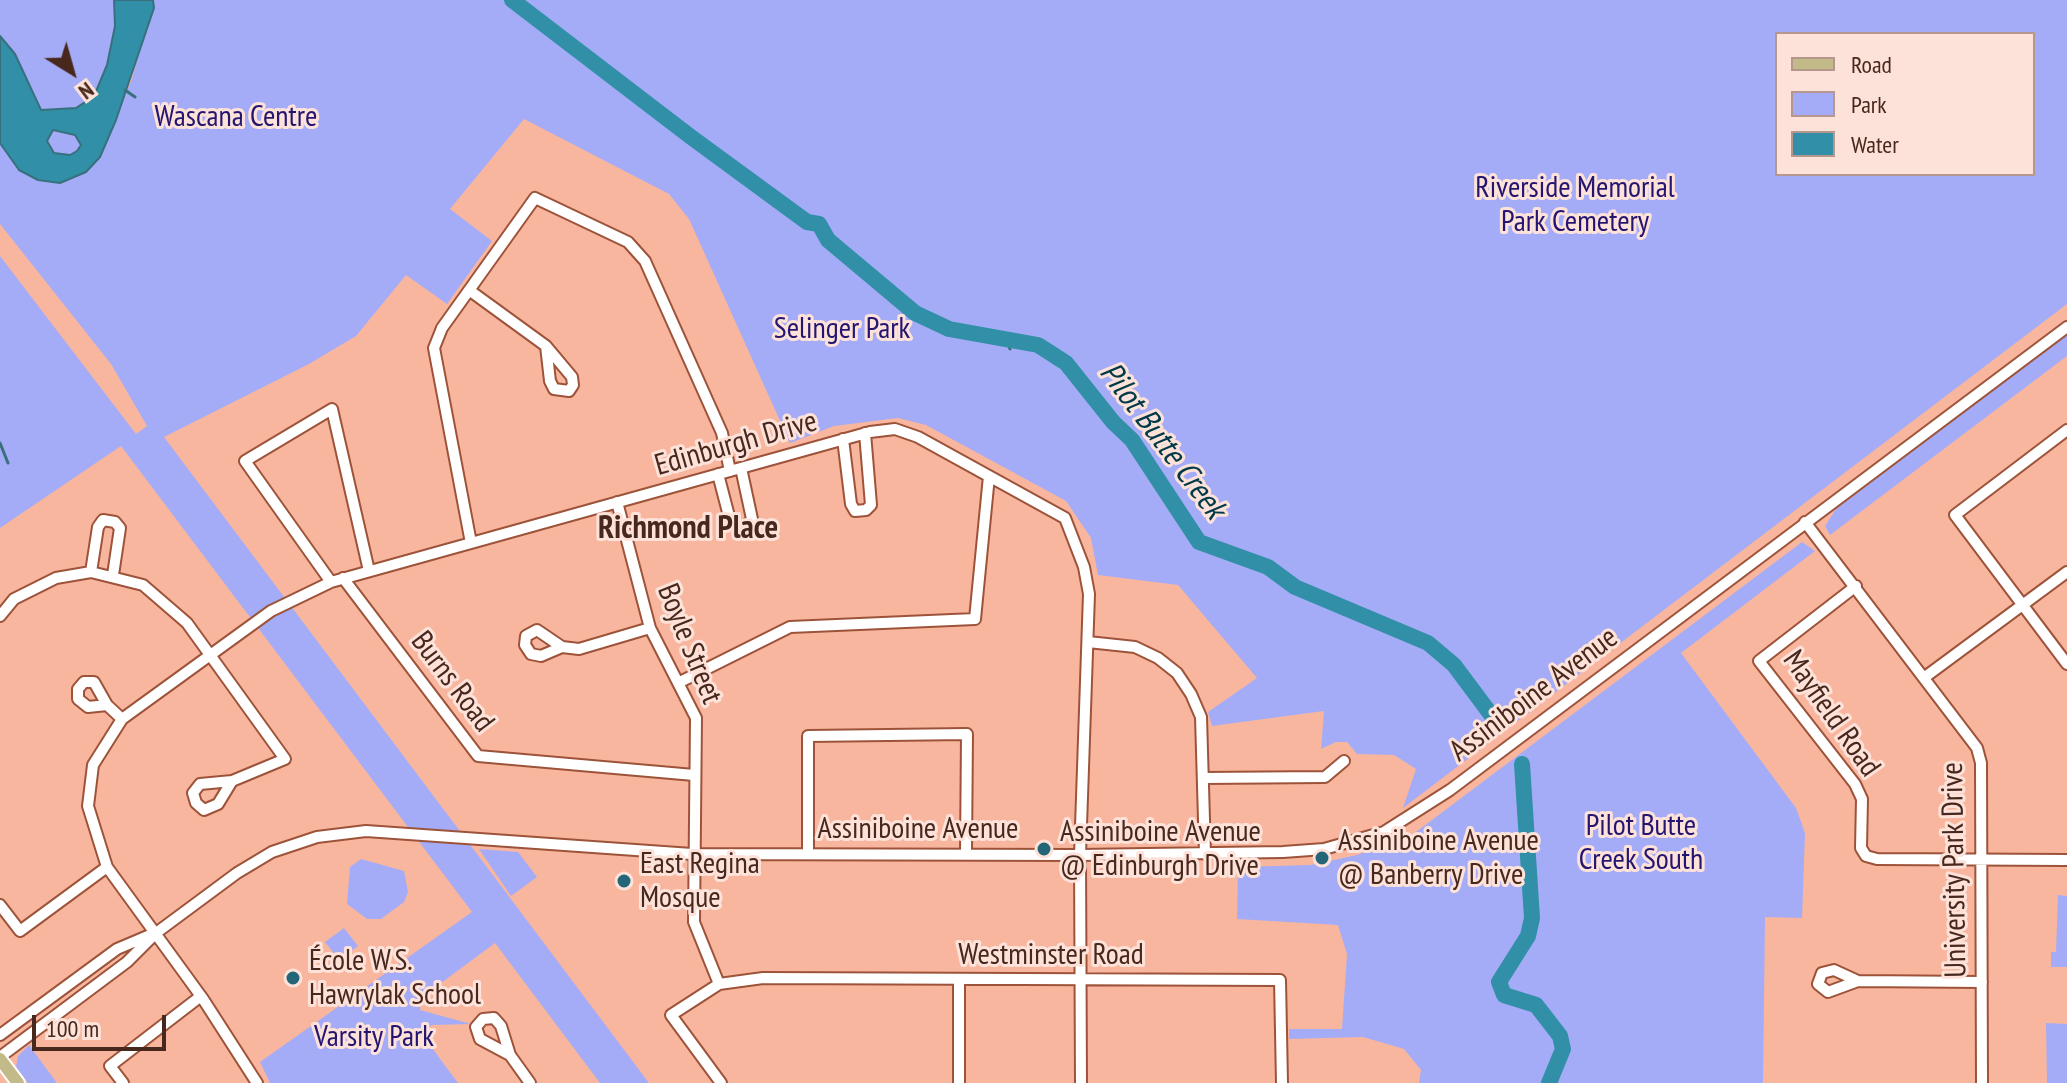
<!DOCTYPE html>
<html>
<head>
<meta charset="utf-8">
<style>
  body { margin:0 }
  #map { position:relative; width:2067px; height:1083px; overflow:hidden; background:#f9b69f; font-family:"PT Sans Narrow",sans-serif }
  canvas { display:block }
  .legend { position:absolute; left:1775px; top:32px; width:260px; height:144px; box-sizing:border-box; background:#fde2d9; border:2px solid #b5978d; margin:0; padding:10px 14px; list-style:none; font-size:24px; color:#48271c }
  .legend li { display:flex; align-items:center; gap:16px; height:40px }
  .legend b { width:40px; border:2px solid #b5978d }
  .north { position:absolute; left:32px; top:32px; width:80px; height:80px; -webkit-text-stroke:6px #fde2d9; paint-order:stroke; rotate:143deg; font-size:22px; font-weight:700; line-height:32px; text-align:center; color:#48271c }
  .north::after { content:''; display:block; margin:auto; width:28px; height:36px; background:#48271c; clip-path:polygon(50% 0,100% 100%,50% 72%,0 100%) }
  .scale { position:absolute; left:32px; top:1015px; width:134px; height:36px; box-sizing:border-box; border:4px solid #48271c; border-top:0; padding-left:10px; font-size:24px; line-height:28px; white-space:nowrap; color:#48271c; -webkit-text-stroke:6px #fde2d9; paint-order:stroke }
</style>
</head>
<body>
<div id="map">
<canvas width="2067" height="1083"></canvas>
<ul class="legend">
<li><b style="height:10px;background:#c2ba88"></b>Road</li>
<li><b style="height:22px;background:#a5acf7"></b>Park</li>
<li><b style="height:22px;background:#318fa8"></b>Water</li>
</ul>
<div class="north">N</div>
<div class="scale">100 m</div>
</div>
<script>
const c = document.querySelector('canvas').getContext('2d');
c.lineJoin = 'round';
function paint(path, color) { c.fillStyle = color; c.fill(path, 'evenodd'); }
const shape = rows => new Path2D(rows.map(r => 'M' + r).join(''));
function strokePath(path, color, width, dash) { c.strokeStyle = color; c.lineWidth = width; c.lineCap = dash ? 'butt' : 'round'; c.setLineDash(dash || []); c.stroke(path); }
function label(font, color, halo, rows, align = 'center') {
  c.font = font + ' "PT Sans Narrow",sans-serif'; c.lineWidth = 6; c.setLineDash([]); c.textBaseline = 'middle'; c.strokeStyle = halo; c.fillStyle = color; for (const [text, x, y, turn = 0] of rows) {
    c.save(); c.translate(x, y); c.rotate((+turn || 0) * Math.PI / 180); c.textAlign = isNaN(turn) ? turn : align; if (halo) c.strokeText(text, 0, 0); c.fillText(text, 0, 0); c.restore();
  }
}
const green = shape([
  [0,0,114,0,116,26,107,65,94,96,76,108,41,110,15,54,0,36],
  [153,0,2067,0,2067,304,1403,808,1416,769,1394,755,1357,754,1347,742,1336,742,1321,749,1324,711,1212,726,1208,712,1257,678,1178,585,1098,575,1091,538,1066,501,926,425,898,418,834,426,790,443,689,219,669,194,524,119,450,209,492,241,447,304,406,275,356,336,309,364,164,437,649,1083,600,1083,495,943,421,998,420,1010,471,1024,432,1025,421,1033,458,1083,270,1083,260,1062,472,912,121,446,0,528,0,256,136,434,147,426,111,364,0,224,0,143,19,170,100,157,132,79],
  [1777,34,2033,34,2033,174,1777,174],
  [54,130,75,135,81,146,77,151,71,155,55,153,47,141],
  [2067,333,2067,356,1830,535,1825,526,1836,509],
  [1802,542,1815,551,1681,653,1796,808,1805,833,1802,918,1765,917,1763,1083,1419,1083,1421,1070,1404,1049,1363,1037,1289,1039,1289,1029,1342,1029,1347,954,1338,925,1237,919,1238,867,1311,865,1357,855,1412,835],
  [479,849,518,852,537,877,511,896],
  [361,859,404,871,408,892,404,902,381,919,367,919,347,904,350,867],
  [2058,895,2067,896,2067,967,2051,967,2051,952,2056,952],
  [344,928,358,946,339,960,325,942],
  [2046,1023,2067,1024,2067,1083,2047,1083],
  [29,1045,57,1083,28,1083,16,1067,18,1056]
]);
const water = shape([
  [114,0,153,0,154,8,116,120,100,157,86,172,60,183,38,180,19,170,0,143,0,36,15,54,41,110,76,108,94,96,107,65,115,26,114,0],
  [53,130,75,135,81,145,77,151,70,155,54,153,47,141,53,130]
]);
const stream = shape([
  [125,90,135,97],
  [1006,339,1010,349],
  [0,443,8,463]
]);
const river = shape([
  [512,0,691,137,807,222,819,224,828,240,915,313,949,329,1038,345,1066,363,1113,422,1132,440,1199,542,1268,567,1295,587,1428,643,1454,665,1498,724],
  [1522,764,1532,918,1528,936,1499,982,1504,995,1536,1005,1560,1036,1563,1049,1549,1083]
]);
const minor = shape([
  [469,290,546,346,572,377,573,385,569,391,554,389,550,381,546,346],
  [2067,430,1955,515,2067,664],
  [843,439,851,504,855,511,866,510,871,505,865,433],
  [718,474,730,520,738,527,747,525,752,519,741,468],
  [617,502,650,628,696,718,694,922,719,984],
  [1805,522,1977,748,1981,763,1982,1083],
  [471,543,434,348,442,328,535,198,628,242,645,261,722,433,730,471],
  [91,572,98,527,103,520,115,522,120,528,113,575],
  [343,578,478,756,694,775],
  [331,582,245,461,332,409,369,571],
  [1856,586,1759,661,1855,784,1862,799,1861,848,1866,856,1877,859,2067,860],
  [0,616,14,599,56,578,91,572,143,585,187,623,285,759,232,781,200,784,193,793,196,803,204,810,218,804,232,781],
  [1088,642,1135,647,1158,658,1177,673,1191,694,1201,717,1205,854],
  [562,647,537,630,526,636,525,645,531,654,541,656,562,647,579,649,650,628],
  [1925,677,2067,572],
  [678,683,790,627,975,619,989,476],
  [107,705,88,707,78,699,78,689,84,682,94,682,107,705,122,719],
  [1203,778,1325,777,1344,761],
  [808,853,808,736,967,734,966,852],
  [0,905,20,931,107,867],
  [1858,981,1828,992,1818,984,1822,973,1834,970,1858,981,1982,982],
  [0,1035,117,949,150,935],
  [510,1055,480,1039,476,1027,483,1019,494,1018,501,1026,510,1055,530,1083],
  [0,1057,127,962,156,933,237,873,272,852,317,837,366,831,692,854,1080,855,1283,852,1324,849,1384,832,1450,790,2067,327],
  [123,1083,110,1066,201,996],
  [257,1083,203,999,107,867,88,806,93,765,122,719,271,611,331,582,870,432,895,429,918,437,1065,518,1084,567,1089,594,1080,855,1081,1083],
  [721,1083,671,1015,719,984,763,978,1280,980,1282,1083],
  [959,1083,959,980]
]);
const major = shape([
  [0,1059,18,1083]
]);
const markers = [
  [1044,849,8,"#236678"],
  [1322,858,8,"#236678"],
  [624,881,8,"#236678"],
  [293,978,8,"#236678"]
];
const parkNames = [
  ["Wascana Centre",236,117],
  ["Riverside Memorial",1575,188],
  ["Park Cemetery",1575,222],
  ["Selinger Park",842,329],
  ["Pilot Butte",1641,826],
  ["Creek South",1641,860],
  ["Varsity Park",374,1037]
];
const streetNames = [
  ["Edinburgh Drive",736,444,-16],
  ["Boyle Street",689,644,68],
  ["Burns Road",452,682,53],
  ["Assiniboine Avenue",1534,695,-37],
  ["Mayfield Road",1831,714,55],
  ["Assiniboine Avenue",918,829],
  ["University Park Drive",1955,870,-91],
  ["Westminster Road",1051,955]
];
const poiNames = [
  ["Assiniboine Avenue",1060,832],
  ["@ Edinburgh Drive",1060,866],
  ["Assiniboine Avenue",1338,841],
  ["@ Banberry Drive",1338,875],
  ["East Regina",640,864],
  ["Mosque",640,898],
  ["École W.S.",309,961],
  ["Hawrylak School",309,995]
];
const waterNames = [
  ["Pilot Butte Creek",1162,441,53]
];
const neighbourhoodNames = [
  ["Richmond Place",688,529]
];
paint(green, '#a5acf7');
paint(water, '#318fa8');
strokePath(water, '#38707e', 2);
strokePath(stream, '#38707e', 3);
strokePath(river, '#318fa8', 16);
strokePath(minor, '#9d5339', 14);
strokePath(major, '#fff', 16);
strokePath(minor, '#fff', 10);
strokePath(major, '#c2ba88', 12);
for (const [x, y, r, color] of markers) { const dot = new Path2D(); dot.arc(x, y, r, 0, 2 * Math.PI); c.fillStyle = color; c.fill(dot); strokePath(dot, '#fde2d9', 3); }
label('30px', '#241571', '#fde2d9', parkNames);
label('30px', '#48271c', '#fde2d9', streetNames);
label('30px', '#48271c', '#fde2d9', poiNames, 'left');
label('italic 32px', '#003947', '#fde2d9', waterNames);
label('bold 32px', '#48271c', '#fde2d9', neighbourhoodNames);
</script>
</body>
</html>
